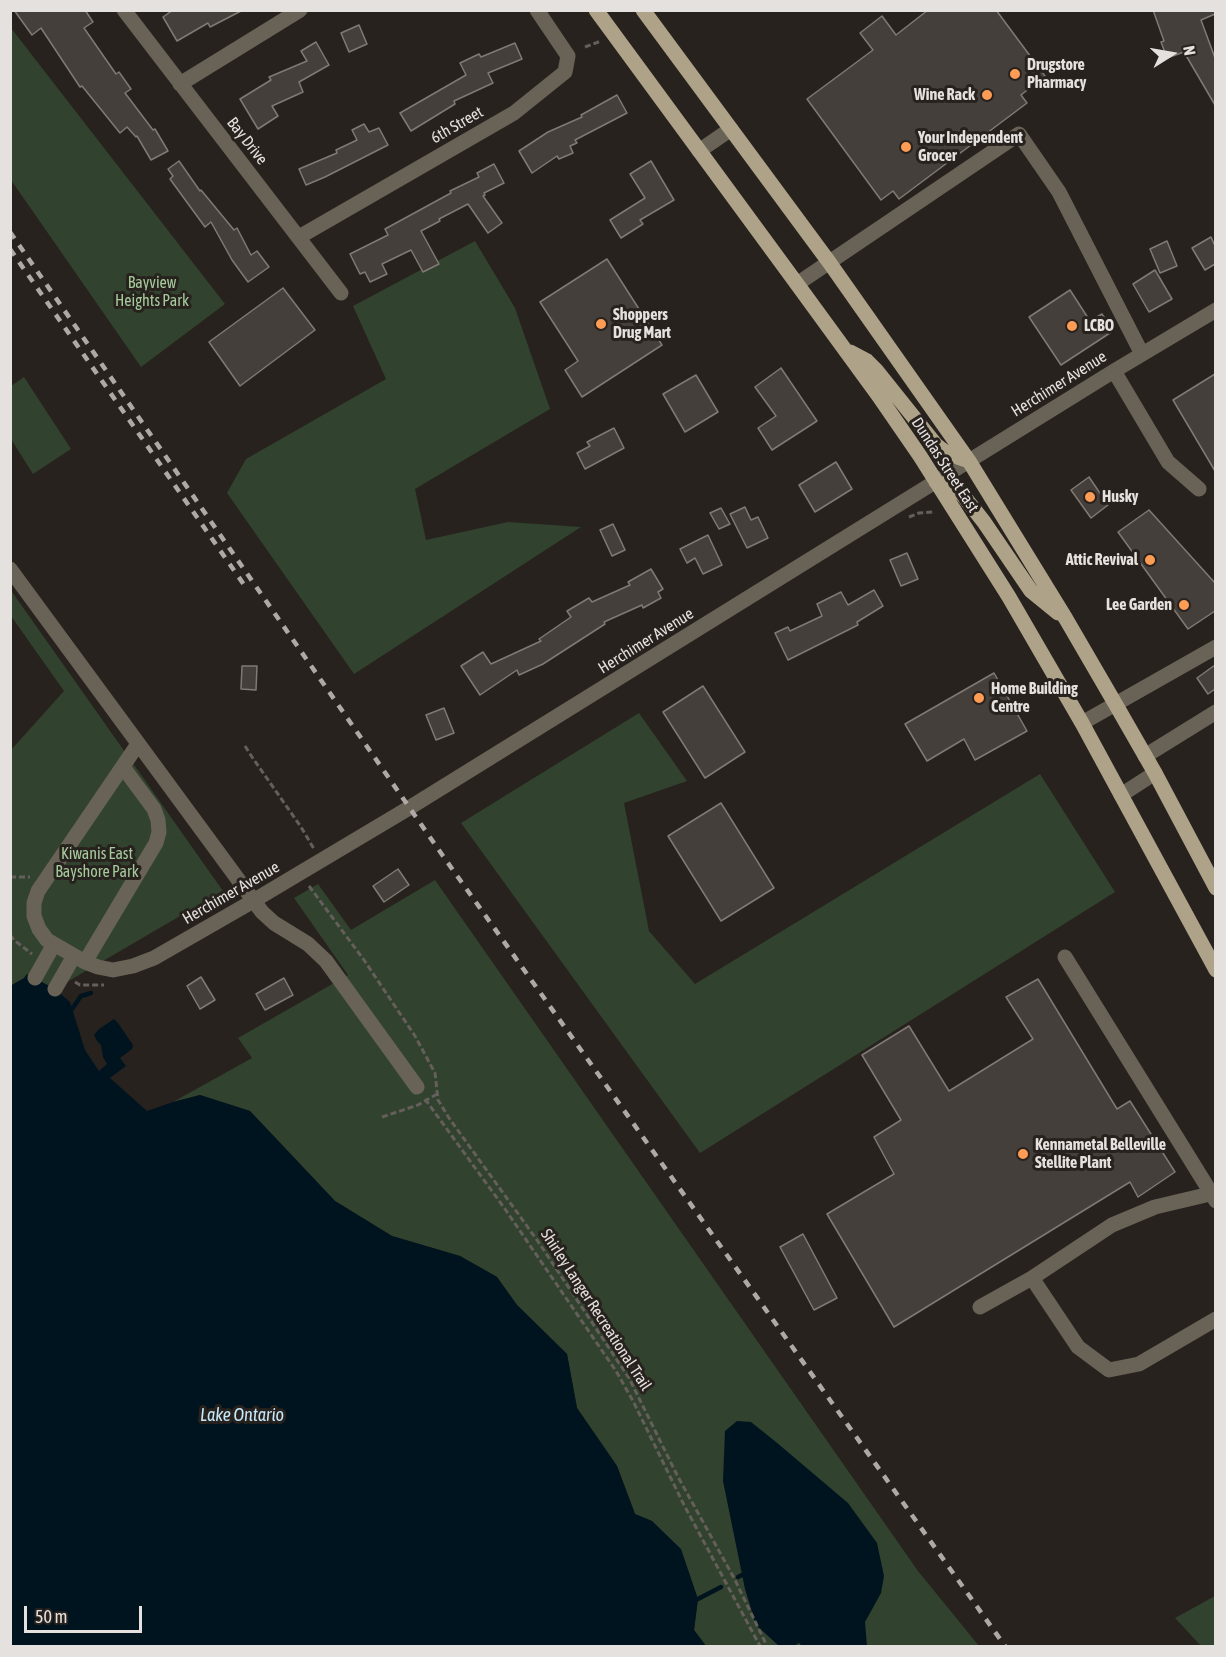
<!DOCTYPE html>
<html>
<head>
<meta charset="utf-8">
<style>
  body { margin:0 }
  #map { position:relative; width:1226px; height:1657px; overflow:hidden; background:#28221e; font-family:"Asap Condensed",sans-serif }
  canvas { display:block }
  .frame { position:absolute; inset:0; border:12px solid #e5e1de; pointer-events:none }
  .north { position:absolute; left:1142px; top:24px; width:60px; height:60px; -webkit-text-stroke:4px #28221e; paint-order:stroke; rotate:79deg; font-size:16px; font-weight:700; line-height:24px; text-align:center; color:#e5e1de }
  .north::after { content:''; display:block; margin:auto; width:21px; height:27px; background:#e5e1de; clip-path:polygon(50% 0,100% 100%,50% 72%,0 100%) }
  .scale { position:absolute; left:24px; top:1606px; width:118px; height:27px; box-sizing:border-box; border:3px solid #e5e1de; border-top:0; padding-left:8px; font-size:18px; line-height:21px; white-space:nowrap; color:#e5e1de; -webkit-text-stroke:4px #28221e; paint-order:stroke }
</style>
</head>
<body>
<div id="map">
<canvas width="1226" height="1657"></canvas>
<div class="frame"></div>
<div class="north">N</div>
<div class="scale">50 m</div>
</div>
<script>
const c = document.querySelector('canvas').getContext('2d');
c.lineJoin = 'round';
function paint(path, color) { c.fillStyle = color; c.fill(path, 'evenodd'); }
const shape = rows => new Path2D(rows.map(r => 'M' + r).join(''));
function strokePath(path, color, width, dash) { c.strokeStyle = color; c.lineWidth = width; c.lineCap = dash ? 'butt' : 'round'; c.setLineDash(dash || []); c.stroke(path); }
function label(font, color, halo, rows, align = 'center') {
  c.font = font + ' "Asap Condensed",sans-serif'; c.lineWidth = 6; c.setLineDash([]); c.textBaseline = 'middle'; c.strokeStyle = halo; c.fillStyle = color; for (const [text, x, y, turn = 0] of rows) {
    c.save(); c.translate(x, y); c.rotate((+turn || 0) * Math.PI / 180); c.textAlign = isNaN(turn) ? turn : align; if (halo) c.strokeText(text, 0, 0); c.fillText(text, 0, 0); c.restore();
  }
}
const green = shape([
  [11,28,225,304,141,367,11,180],
  [475,241,515,308,550,409,415,489,426,540,508,522,581,527,354,674,227,493,246,459,386,379,353,306],
  [24,377,71,449,33,474,11,439,11,386],
  [10,589,223,891,55,989,25,978,11,986,11,750,64,691,11,616],
  [639,713,687,781,624,803,649,931,695,984,1040,774,1115,892,700,1153,461,823],
  [435,880,918,1571,979,1646,706,1646,694,1630,698,1599,652,1521,635,1514,617,1466,577,1408,567,1354,517,1305,497,1277,460,1256,392,1236,335,1201,250,1111,200,1095,173,1102,252,1058,238,1038,348,975,294,898,318,884,351,930],
  [1215,1596,1215,1646,1201,1646,1175,1618]
]);
const water = shape([
  [27,974,55,989,70,1002,85,1050,99,1071,107,1064,103,1057,101,1045,97,1041,94,1035,99,1029,114,1019,118,1023,133,1045,132,1049,120,1058,126,1066,110,1078,147,1111,173,1102,200,1095,250,1111,335,1201,392,1236,460,1256,497,1277,517,1305,567,1354,577,1408,617,1466,635,1514,652,1521,681,1549,698,1599,694,1630,706,1646,11,1646,10,986,24,978],
  [737,1421,751,1422,776,1442,848,1503,877,1543,884,1576,881,1593,865,1622,867,1646,802,1646,799,1643,794,1646,779,1646,756,1625,745,1589,723,1481,725,1431]
]);
const stream = shape([
  [72,1009,81,996,91,993],
  [738,1577,742,1575],
  [698,1599,721,1587]
]);
const building = shape([
  [14,10,85,10,93,22,84,28,116,74,119,72,131,89,125,93,153,130,155,129,168,151,151,160,137,136,136,137,127,127,120,133,82,86,80,87,41,28,32,35,14,10],
  [173,10,243,10,210,27,208,23,177,41,163,17,173,10],
  [928,10,996,10,1045,76,1021,95,1027,103,899,199,893,191,881,200,807,99,873,50,860,33,882,16,896,35,928,10],
  [1153,10,1215,10,1215,14,1201,20,1215,58,1215,105,1184,52,1167,58,1161,42,1164,41,1153,10],
  [359,25,367,44,349,52,341,33,359,25],
  [316,42,329,65,299,82,303,92,272,106,278,116,258,129,240,99,271,80,269,77,307,61,301,51,316,42],
  [515,43,522,59,488,73,493,83,454,101,455,104,411,131,400,113,466,75,460,63,479,54,481,57,515,43],
  [617,95,627,113,575,140,577,143,570,146,573,153,559,159,557,156,532,173,519,151,548,132,582,117,581,115,617,95],
  [364,124,369,132,379,128,388,145,325,177,306,185,299,169,337,153,336,150,357,140,352,130,364,124],
  [179,161,200,191,201,190,234,230,237,228,251,255,257,251,269,267,248,282,232,260,211,222,205,227,170,179,173,176,168,169,179,161],
  [651,161,674,200,640,220,643,224,621,238,610,220,645,198,630,174,651,161],
  [494,164,504,183,484,193,485,195,483,196,502,223,488,233,468,204,439,219,440,221,421,231,439,264,423,272,411,250,382,264,387,274,370,282,365,272,360,274,350,254,388,235,385,229,451,193,450,191,479,177,477,173,494,164],
  [1211,237,1215,246,1215,264,1205,270,1192,248,1211,237],
  [1167,241,1177,266,1160,273,1150,249,1167,241],
  [607,259,662,345,582,397,565,370,578,361,540,302,607,259],
  [1155,270,1172,299,1149,312,1133,284,1155,270],
  [283,288,315,330,240,386,209,342,283,288],
  [1070,290,1090,321,1102,314,1113,331,1061,365,1029,317,1070,290],
  [781,368,817,421,772,450,758,428,776,416,755,387,781,368],
  [1215,374,1215,471,1173,400,1215,374],
  [696,375,718,412,685,432,663,394,696,375],
  [614,428,624,448,585,469,577,453,590,446,587,442,614,428],
  [836,462,852,489,815,512,799,485,836,462],
  [1089,477,1108,505,1091,518,1071,490,1089,477],
  [745,507,751,520,758,517,768,538,747,548,730,514,745,507],
  [721,508,730,524,719,529,710,513,721,508],
  [1149,510,1215,583,1215,611,1188,629,1118,532,1149,510],
  [613,524,625,550,612,556,600,530,613,524],
  [708,535,722,565,703,574,695,558,687,563,680,549,708,535],
  [907,553,918,579,901,586,890,560,907,553],
  [651,569,663,589,658,592,661,598,643,608,642,605,604,622,605,624,543,664,519,675,517,670,480,695,461,666,483,652,491,664,541,641,539,639,571,617,567,611,589,598,592,602,630,585,628,582,651,569],
  [874,590,883,606,857,622,858,625,788,660,775,633,788,627,790,631,822,616,817,604,841,592,848,605,874,590],
  [1215,665,1215,689,1208,694,1197,678,1215,665],
  [242,666,257,666,256,690,241,689,242,666],
  [994,673,1027,731,975,760,964,739,927,761,905,724,994,673],
  [703,686,745,752,705,778,663,712,703,686],
  [444,708,454,733,436,740,426,715,444,708],
  [721,803,774,888,721,921,668,836,721,803],
  [398,869,409,885,384,902,373,886,398,869],
  [201,977,215,1000,200,1009,187,986,201,977],
  [284,978,293,995,265,1010,256,994,284,978],
  [1038,979,1117,1109,1130,1101,1175,1172,1138,1197,1130,1182,894,1327,827,1214,894,1174,874,1137,901,1120,862,1055,909,1026,949,1091,1033,1039,1006,997,1038,979],
  [803,1234,837,1298,814,1310,780,1247,803,1234]
]);
const path = shape([
  [585,47,601,41],
  [909,517,919,513,933,512],
  [245,746,252,757,301,827,314,849],
  [10,877,30,877],
  [309,886,364,960,415,1036,435,1073,438,1100,449,1118,537,1240,629,1378,677,1475,734,1578,767,1646],
  [10,935,14,940,32,954],
  [75,982,80,985,104,985],
  [425,1099,505,1209,616,1371,633,1401,684,1505,760,1646],
  [382,1117,418,1105,437,1094]
]);
const minor = shape([
  [124,10,341,293],
  [180,84,300,10],
  [699,151,731,129],
  [299,237,514,113,565,72,568,56,537,10],
  [797,284,1019,134,1059,192,1142,354],
  [1114,371,1168,462,1199,489],
  [10,569,262,912,274,923,308,944,326,961,417,1087],
  [1082,723,1216,647],
  [138,744,38,891,34,903,34,916,39,929,47,940,85,962,98,967,113,970,133,966,154,958,248,904,409,808,1114,371,1216,310],
  [1145,756,1216,712],
  [1121,795,1155,773],
  [1065,957,1216,1201],
  [85,962,156,843,159,832,158,820,154,809,123,767],
  [35,978,54,944],
  [55,989,74,956],
  [1032,1278,1078,1347,1109,1370,1139,1364,1216,1319],
  [980,1307,1032,1278,1112,1225,1155,1207,1210,1194]
]);
const major = shape([
  [596,10,797,284,878,395,920,456,1009,597,1082,723,1216,970],
  [643,10,829,262,969,461,1066,619,1116,705,1155,773,1216,888],
  [850,352,867,361,876,370,936,445,948,454,969,461],
  [936,482,950,487,962,494,984,522,1031,591,1058,613]
]);
const rail = shape([
  [10,232,443,856,1005,1646],
  [10,249,247,589]
]);
const markers = [
  [1015,74,6,"#fd9d55"],
  [987,95,6,"#fd9d55"],
  [906,147,6,"#fd9d55"],
  [601,324,6,"#fd9d55"],
  [1072,326,6,"#fd9d55"],
  [1090,497,6,"#fd9d55"],
  [1150,560,6,"#fd9d55"],
  [1184,605,6,"#fd9d55"],
  [979,698,6,"#fd9d55"],
  [1023,1154,6,"#fd9d55"]
];
const poiNames = [
  ["Drugstore",1027,65],
  ["Pharmacy",1027,83],
  ["Wine Rack",975,95,"right"],
  ["Your Independent",918,138],
  ["Grocer",918,156],
  ["Shoppers",613,315],
  ["Drug Mart",613,333],
  ["LCBO",1084,326],
  ["Husky",1102,497],
  ["Attic Revival",1138,560,"right"],
  ["Lee Garden",1172,605,"right"],
  ["Home Building",991,689],
  ["Centre",991,707],
  ["Kennametal Belleville",1035,1145],
  ["Stellite Plant",1035,1163]
];
const streetNames = [
  ["6th Street",457,125,-30],
  ["Bay Drive",247,141,52],
  ["Herchimer Avenue",1059,384,-32],
  ["Dundas Street East",945,465,57],
  ["Herchimer Avenue",646,641,-32],
  ["Herchimer Avenue",231,893,-30],
  ["Shirley Langer Recreational Trail",596,1310,57]
];
const parkNames = [
  ["Bayview",152,283],
  ["Heights Park",152,301],
  ["Kiwanis East",97,854],
  ["Bayshore Park",97,872]
];
const waterNames = [
  ["Lake Ontario",242,1415]
];
paint(green, '#31422e');
paint(water, '#00141f');
strokePath(stream, '#00141f', 4.5);
paint(building, '#443f3a');
strokePath(building, '#807a74', 1.5);
strokePath(path, '#655f5c', 3, [6, 3]);
strokePath(minor, '#686356', 15);
strokePath(major, '#aea388', 15);
strokePath(rail, '#aea9a6', 4.5, [8, 8]);
for (const [x, y, r, color] of markers) { const dot = new Path2D(); dot.arc(x, y, r, 0, 2 * Math.PI); c.fillStyle = color; c.fill(dot); strokePath(dot, '#28221e', 2); }
label('bold 16px', '#e5e1de', '#28221e', poiNames, 'left');
label('16px', '#e5e1de', '#28221e', streetNames);
label('16px', '#a5cb9c', '#28221e', parkNames);
label('italic 18px', '#c5e9fc', '#28221e', waterNames);
</script>
</body>
</html>
